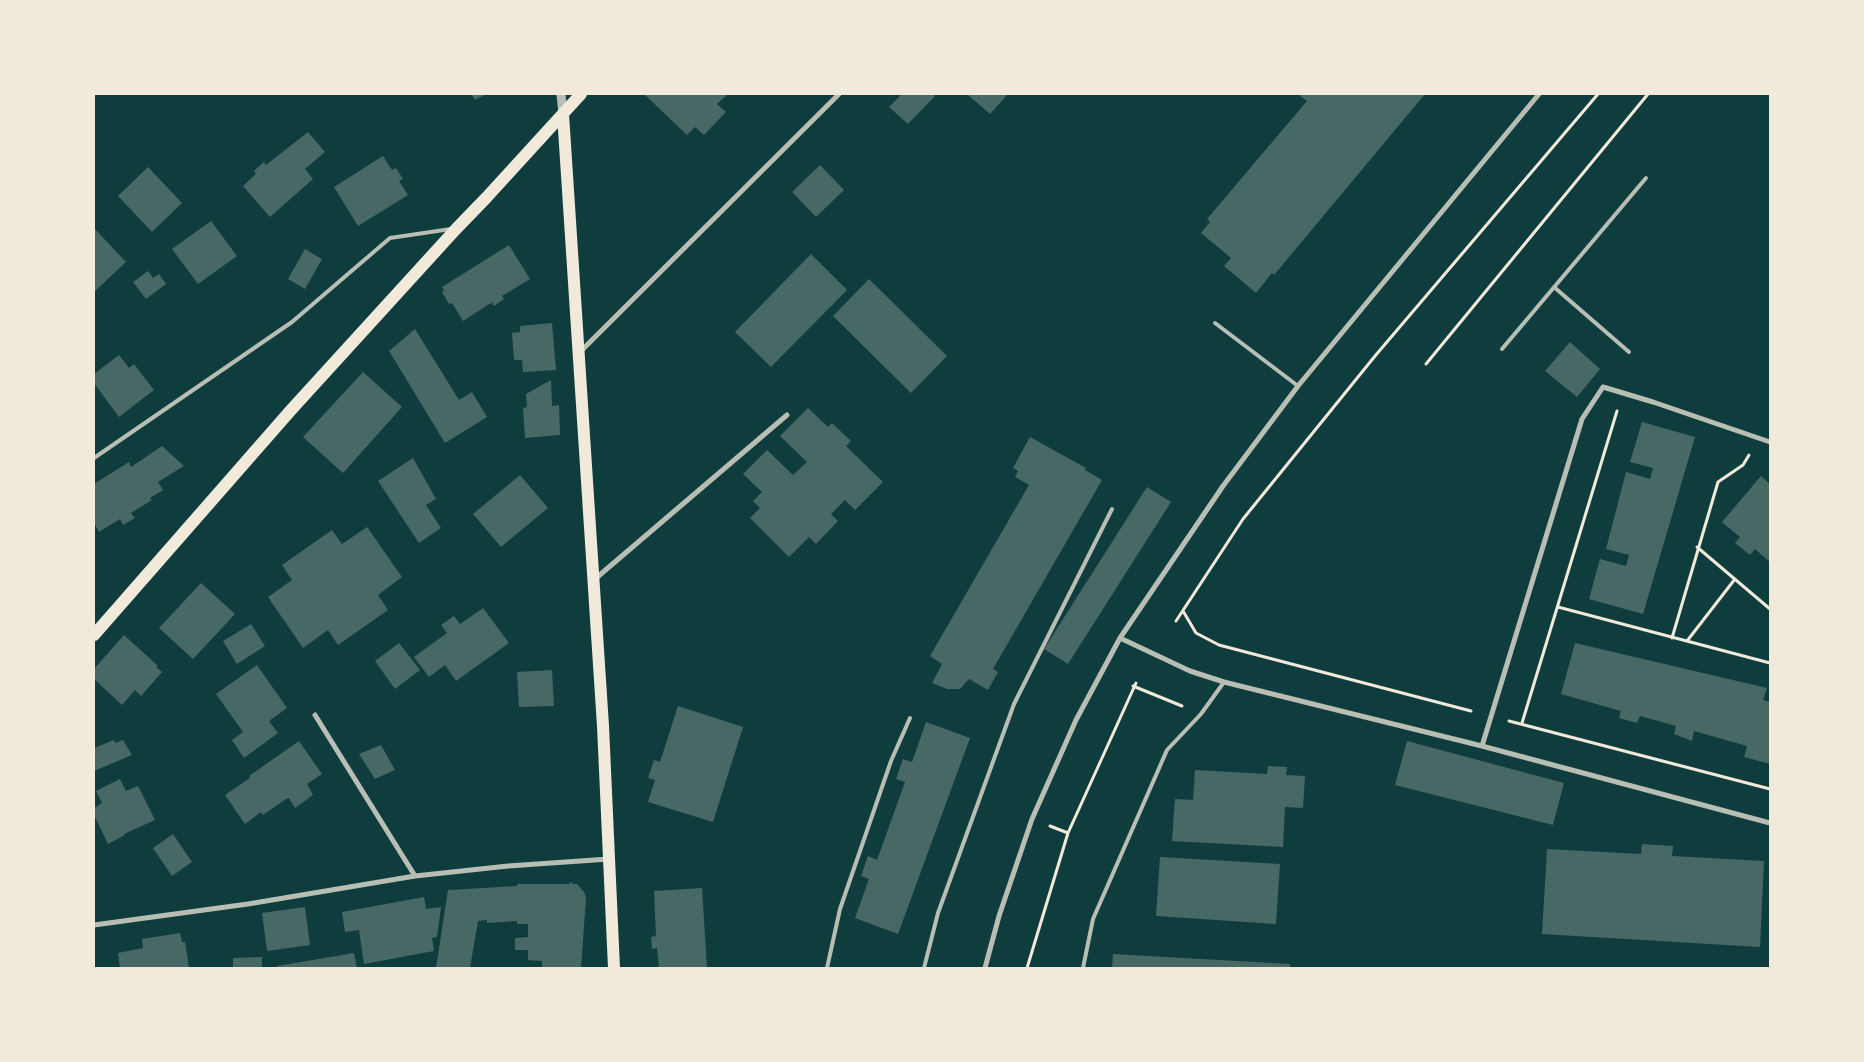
<!DOCTYPE html>
<html>
<head>
<meta charset="utf-8">
<style>
  body { margin:0 }
  #map { position:relative; width:1864px; height:1062px; overflow:hidden; background:#0f3d3e; font-family:Quicksand,sans-serif }
  canvas { display:block }
  .frame { position:absolute; inset:0; border:95px solid #f1e9da; pointer-events:none }
</style>
</head>
<body>
<div id="map">
<canvas width="1864" height="1062"></canvas>
<div class="frame"></div>
</div>
<script>
const c = document.querySelector('canvas').getContext('2d');
c.lineJoin = 'round';
function paint(path, color) { c.fillStyle = color; c.fill(path, 'evenodd'); }
const shape = rows => new Path2D(rows.map(r => 'M' + r).join(''));
function strokePath(path, color, width, dash) { c.strokeStyle = color; c.lineWidth = width; c.lineCap = dash ? 'butt' : 'round'; c.setLineDash(dash || []); c.stroke(path); }
const building = shape([
  [471,94,486,94,475,100],
  [644,94,728,94,717,104,726,112,704,135,695,127,687,135],
  [902,94,933,94,935,96,908,124,889,107],
  [967,94,1008,94,990,114],
  [1302,94,1425,94,1274,275,1272,273,1256,293,1224,266,1231,258,1201,233,1210,222,1207,219,1307,101,1300,96],
  [308,132,325,152,305,169,313,179,270,217,243,186,256,174,254,171,264,162,266,165],
  [383,156,392,170,396,168,403,179,399,181,408,195,358,226,334,187],
  [820,165,844,190,816,217,792,192],
  [148,167,182,203,152,232,118,196],
  [211,221,237,256,198,284,172,249],
  [94,228,126,262,94,292],
  [509,245,530,279,502,296,504,299,494,306,492,303,494,301,463,321,452,303,449,304,442,292,444,290,442,287],
  [305,249,322,259,305,289,288,279],
  [811,254,847,290,771,367,735,332],
  [148,271,153,278,159,274,166,284,146,299,133,282],
  [869,279,947,356,911,393,833,316],
  [552,323,556,370,523,372,522,360,514,360,512,333,520,332,520,326],
  [415,329,459,400,472,392,487,417,445,443,389,351],
  [1570,342,1600,369,1577,397,1545,371],
  [119,355,129,368,134,364,154,390,119,417,94,383,94,374],
  [363,372,402,407,343,473,303,437],
  [551,380,552,406,559,405,560,435,525,438,523,408,527,407,526,394],
  [808,408,828,427,832,423,851,441,846,446,883,482,855,510,845,500,831,514,838,521,816,544,809,537,789,557,750,518,760,508,753,501,762,492,743,474,767,450,793,475,807,462,780,436],
  [1642,422,1695,437,1643,614,1589,599,1600,559,1626,566,1629,555,1606,549,1626,472,1650,479,1653,468,1630,462],
  [1030,437,1086,468,1085,470,1102,480,993,669,998,672,988,690,969,679,960,689,947,689,932,683,942,664,930,656,1029,485,1015,477,1018,471,1013,468],
  [162,446,184,466,158,482,163,490,150,498,152,500,131,513,135,518,123,525,120,519,99,532,94,523,94,484,129,462,131,467],
  [413,458,436,499,426,505,441,528,419,543,378,481],
  [520,475,548,508,501,547,473,514],
  [1761,476,1770,484,1770,562,1755,549,1750,555,1735,543,1740,537,1722,522],
  [1147,487,1171,502,1068,664,1044,649],
  [367,527,402,577,378,595,388,610,338,645,328,630,303,648,268,597,292,580,282,565,332,530,342,544],
  [201,583,235,614,193,659,159,628],
  [483,608,509,643,456,681,445,665,429,677,414,657,447,633,441,625,454,616,460,624],
  [251,624,265,646,237,664,223,641],
  [124,635,158,666,156,667,162,672,141,696,135,690,122,705,94,679,94,669],
  [399,643,420,670,395,689,375,661],
  [1575,643,1767,688,1763,700,1770,702,1770,764,1744,757,1747,746,1694,731,1692,741,1674,734,1676,726,1640,716,1637,723,1619,718,1621,711,1561,694],
  [257,665,287,708,269,721,278,733,244,758,232,740,243,732,216,694],
  [552,670,554,706,519,707,517,672],
  [678,706,743,727,713,822,648,802,655,780,648,778,654,760,660,762],
  [926,722,970,738,898,934,855,918,869,879,861,876,868,856,877,860,905,782,896,779,903,759,912,762],
  [114,740,115,743,123,740,132,755,94,771,94,748],
  [299,741,322,774,307,784,313,795,295,808,289,798,286,799,263,815,261,812,245,824,225,795,250,778,249,776],
  [1407,741,1564,783,1553,825,1395,785],
  [381,745,395,770,375,779,359,754],
  [1268,766,1287,767,1286,775,1305,776,1303,808,1285,807,1283,847,1172,841,1175,799,1193,800,1195,770,1267,774],
  [120,779,126,791,138,786,155,820,124,834,125,835,108,844,94,815,94,808,102,803,96,791],
  [173,834,192,862,172,876,153,848],
  [1642,844,1673,846,1672,856,1764,861,1760,947,1542,934,1547,849,1641,854],
  [1160,857,1280,864,1276,924,1156,916],
  [571,882,573,884,577,884,584,892,586,898,581,968,542,968,542,961,528,960,528,950,515,950,515,938,528,937,528,924,517,924,517,921,487,923,487,920,478,921,470,968,436,968,448,890,517,886,517,884,569,884],
  [702,888,707,968,659,968,657,948,652,949,651,937,656,936,654,891],
  [424,897,426,909,441,907,437,937,432,938,434,951,364,964,359,930,345,932,342,912],
  [305,907,310,945,267,951,262,913],
  [180,933,182,942,185,942,189,968,120,968,118,953,143,948,142,939],
  [354,953,357,968,277,968,277,966],
  [1113,954,1290,964,1290,968,1112,968],
  [262,957,262,968,233,968,233,958]
]);
const path = shape([
  [1426,364,1648,94],
  [1697,547,1770,609],
  [1558,607,1770,663],
  [1183,611,1196,633,1219,645,1471,711],
  [1176,621,1243,519,1375,356,1598,94],
  [1672,638,1718,482,1743,465,1749,455],
  [1687,641,1735,579],
  [1133,686,1182,706],
  [1509,721,1770,789],
  [1522,723,1617,411],
  [1050,826,1068,833],
  [1027,968,1068,833,1136,683]
]);
const service = shape([
  [1554,287,1629,352],
  [1215,323,1298,386],
  [1502,349,1646,178],
  [94,458,292,322,390,238,451,229],
  [827,968,840,909,891,761,910,718],
  [924,968,938,913,1014,704,1112,509],
  [1083,968,1093,919,1167,750,1201,714,1224,682]
]);
const minor = shape([
  [581,351,839,94],
  [595,579,787,415],
  [1120,638,1190,671,1224,682,1482,746,1770,823],
  [315,715,415,876],
  [1482,746,1582,419,1603,387,1653,402,1770,442],
  [94,925,248,904,415,876,508,866,609,859],
  [985,968,999,916,1032,819,1076,720,1120,638,1223,486,1298,386,1539,94]
]);
const tertiary = shape([
  [561,94,563,114]
]);
const primary = shape([
  [563,114,603,726,614,968],
  [94,635,291,410,456,229,486,198,581,94]
]);
paint(building, '#486865');
strokePath(path, '#f1e9da', 3);
strokePath(service, '#b8beb3', 4);
strokePath(minor, '#b8beb3', 5);
strokePath(tertiary, '#b8beb3', 9);
strokePath(primary, '#f1e9da', 12);
</script>
</body>
</html>
